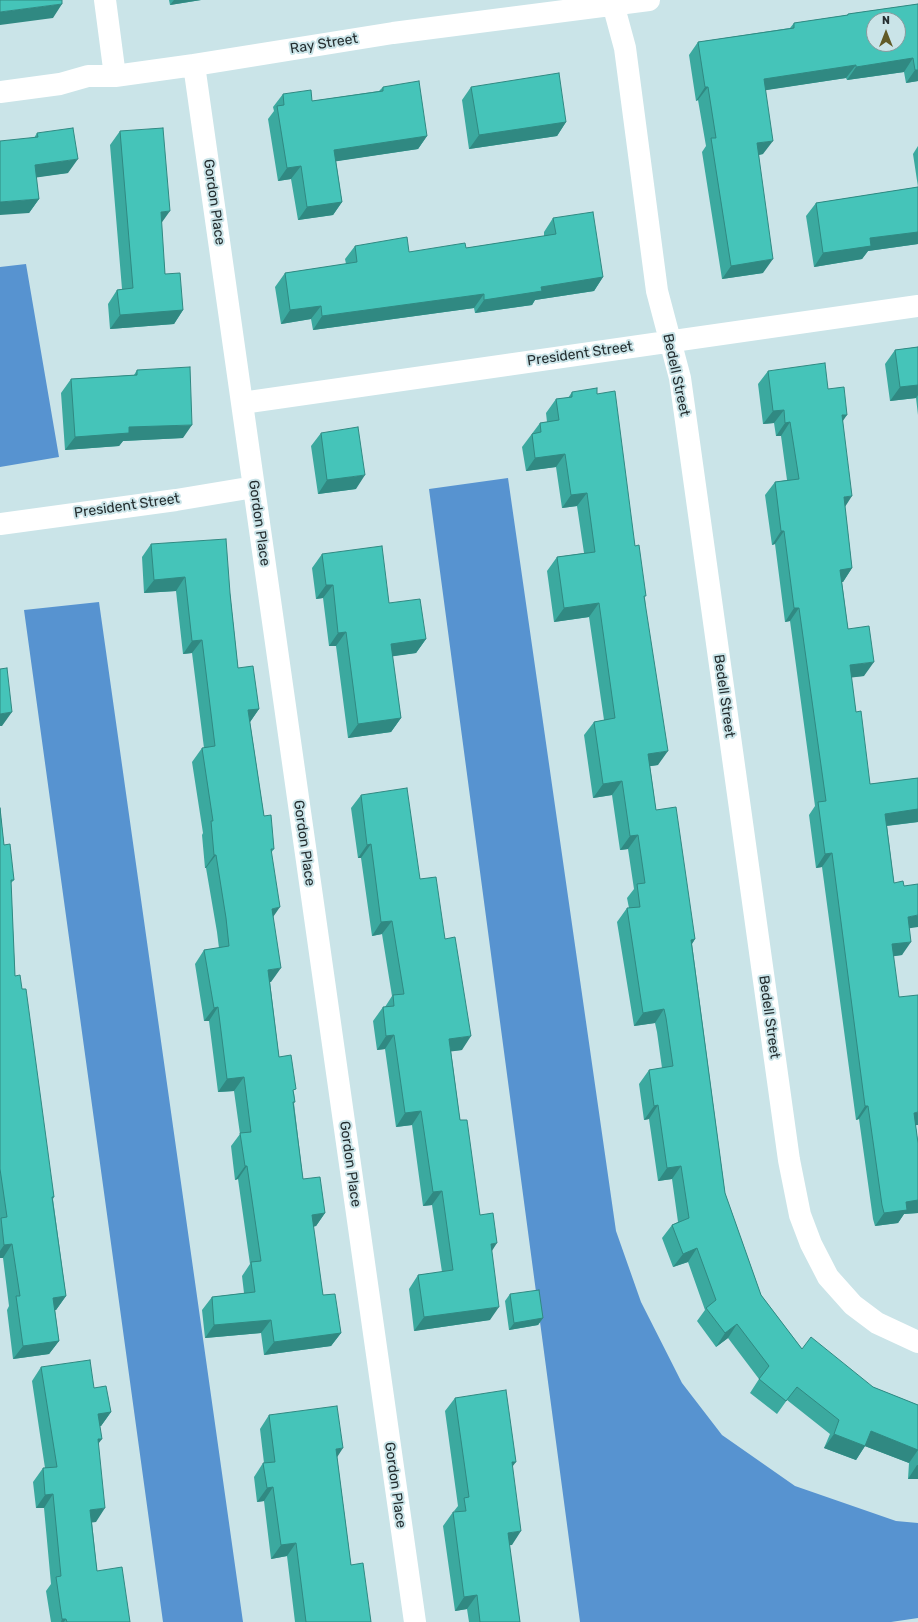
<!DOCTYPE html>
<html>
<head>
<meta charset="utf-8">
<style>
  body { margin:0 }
  #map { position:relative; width:918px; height:1622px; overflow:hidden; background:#cae4e8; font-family:Rubik,sans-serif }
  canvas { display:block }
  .north { position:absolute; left:866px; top:12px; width:40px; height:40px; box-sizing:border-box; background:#cae4e8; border:1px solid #889b9e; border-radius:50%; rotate:0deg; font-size:11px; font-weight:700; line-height:16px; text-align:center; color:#242d2f }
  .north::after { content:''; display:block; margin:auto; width:14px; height:18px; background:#615b27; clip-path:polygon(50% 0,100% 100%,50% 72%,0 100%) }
</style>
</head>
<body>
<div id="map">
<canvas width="918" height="1622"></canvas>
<div class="north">N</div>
</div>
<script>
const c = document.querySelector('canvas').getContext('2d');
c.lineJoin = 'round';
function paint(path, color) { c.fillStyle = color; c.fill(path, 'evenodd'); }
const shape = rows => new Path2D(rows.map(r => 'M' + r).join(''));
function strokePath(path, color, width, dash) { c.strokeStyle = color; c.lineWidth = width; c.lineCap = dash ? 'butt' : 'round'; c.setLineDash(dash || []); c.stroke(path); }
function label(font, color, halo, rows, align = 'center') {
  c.font = font + ' Rubik,sans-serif'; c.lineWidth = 4; c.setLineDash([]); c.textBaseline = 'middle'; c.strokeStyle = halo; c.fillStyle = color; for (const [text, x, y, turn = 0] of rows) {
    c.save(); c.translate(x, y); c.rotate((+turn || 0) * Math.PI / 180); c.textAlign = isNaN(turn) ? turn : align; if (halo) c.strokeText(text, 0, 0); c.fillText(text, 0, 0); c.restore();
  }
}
const water = shape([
  [26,264,59,457,0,467,0,267],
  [508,478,616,1231,641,1302,682,1383,722,1435,795,1486,896,1521,918,1523,918,1618,891,1622,580,1622,429,489],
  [99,602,243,1622,163,1622,24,610]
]);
const minor = shape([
  [105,0,115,76],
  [612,0,625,48,657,291,680,378,789,1160,800,1215,811,1244,828,1277,853,1305,877,1323,918,1342],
  [194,65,415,1622],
  [0,92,60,84,88,76,115,76,194,65,393,33,649,0],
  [242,403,918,306],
  [0,524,176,500,254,487]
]);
const wall = shape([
  [169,0,201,0,170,5],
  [918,4,918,81,906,83,904,72,847,80,846,78,765,90,763,154,759,155,763,273,722,279,702,152,706,146,698,100,696,101,689,55,698,42,790,28,794,23,847,15,848,14],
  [383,87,427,136,418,149,336,161,342,202,333,215,298,220,291,179,278,181,268,119,274,111,273,107,283,94,312,101,379,91],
  [471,87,566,122,557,136,469,149,462,100],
  [120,131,161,224,165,274,183,310,174,324,110,329,108,304,117,290,122,289,110,145],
  [37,133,68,173,36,177,39,199,29,213,34,138],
  [918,146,918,244,868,251,862,259,814,267,806,216,816,203,918,187,913,154],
  [553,218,603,277,594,291,535,300,532,305,475,313,474,308,313,330,311,319,281,324,275,287,285,273,346,264,345,259,355,246,409,252,466,248,544,236,544,232],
  [918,347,918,415,916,398,890,401,885,364,895,350],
  [137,370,183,438,123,441,119,446,65,450,61,393,71,379,134,375],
  [768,371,828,389,843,421,845,507,852,568,843,582,842,582,848,629,864,676,851,677,856,712,870,784,918,778,918,822,887,826,894,883,909,929,902,955,893,956,918,1143,918,1213,904,1214,898,1223,875,1226,873,1219,859,1119,856,1120,822,867,816,868,809,815,815,806,790,621,785,622,775,544,772,545,765,495,775,482,787,480,781,436,776,436,774,423,763,424,758,384],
  [572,392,597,394,635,546,645,598,658,765,650,766,656,810,695,939,692,944,725,1193,761,1295,802,1349,873,1387,918,1405,918,1479,908,1479,909,1463,865,1446,856,1460,824,1448,830,1434,787,1400,777,1414,750,1393,759,1379,728,1338,716,1347,697,1321,705,1310,688,1262,673,1267,662,1238,672,1225,678,1222,672,1179,658,1181,649,1119,644,1120,639,1084,649,1070,662,1068,657,1032,655,1023,634,1026,617,922,627,908,629,908,627,898,634,889,628,849,620,850,612,795,593,798,584,735,594,722,604,720,589,617,554,622,547,571,557,557,584,553,577,506,562,508,556,467,526,471,522,447,540,423,547,422,546,413,556,399,568,398],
  [321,433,356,489,318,494,311,446],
  [151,544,230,593,238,668,259,709,250,722,264,816,274,849,271,853,273,917,271,982,270,982,279,1057,294,1093,295,1102,294,1103,303,1179,325,1213,316,1226,313,1227,323,1295,341,1333,331,1346,264,1355,261,1333,205,1338,202,1310,212,1297,244,1293,242,1276,250,1264,238,1179,235,1180,231,1146,240,1134,234,1091,218,1092,209,1021,204,1021,195,964,204,950,219,948,217,932,206,868,205,868,202,835,203,833,192,762,202,748,204,748,192,653,183,654,176,591,144,593,142,557],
  [322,554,389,603,426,639,416,653,392,656,401,718,391,732,348,738,336,646,329,646,323,598,316,599,312,568],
  [361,795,420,879,445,939,462,1050,451,1051,460,1120,480,1215,492,1251,490,1320,414,1331,409,1289,418,1275,442,1272,432,1205,423,1206,412,1125,396,1127,385,1049,377,1050,373,1021,383,1007,385,1007,392,996,382,934,372,936,361,858,358,858,351,808],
  [0,808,4,845,14,880,11,883,15,976,54,1197,53,1199,66,1296,56,1310,55,1310,59,1341,49,1354,13,1359,7,1310,9,1306,3,1258,0,1258],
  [510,1294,543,1318,538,1325,509,1330,505,1301],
  [41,1367,94,1388,111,1412,101,1426,100,1426,98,1444,96,1522,92,1522,97,1571,130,1622,51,1622,46,1591,51,1584,44,1508,36,1508,33,1482,43,1468,45,1468,32,1381],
  [455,1398,512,1466,512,1545,509,1545,520,1622,469,1622,467,1609,455,1611,443,1526,453,1512,455,1512,454,1511,458,1506,445,1411],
  [269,1415,337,1457,351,1565,371,1622,295,1622,287,1556,271,1559,264,1501,257,1502,254,1477,263,1463,264,1463,260,1429]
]);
const shadedWall = shape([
  [174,0,201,0,170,5],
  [62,4,53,18,0,25,0,12],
  [913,58,904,72,847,80,856,67],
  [856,65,846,78,754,92,764,79],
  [915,70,918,70,918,81,906,83],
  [705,87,708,87,698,100,696,101],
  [566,122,557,136,469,149,479,135],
  [427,136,418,149,325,163,334,150],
  [773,141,763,154,748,157,757,143],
  [78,159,68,173,26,179,35,165],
  [301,166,291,179,278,181,287,168],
  [39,199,29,213,0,215,0,202],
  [342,202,333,215,298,220,307,207],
  [170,211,160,225,161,212],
  [918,232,918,244,868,251,862,259,814,267,823,253,870,238],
  [773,259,763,273,722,279,731,266],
  [603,277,594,291,535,300,532,305,475,313,484,300,541,287],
  [484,294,474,308,313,330,322,316],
  [321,306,311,319,281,324,290,310],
  [183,310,174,324,110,329,120,315],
  [918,385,918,395,916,398,890,401,900,387],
  [784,410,774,423,763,424,773,411],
  [842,415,847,415,838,428],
  [790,422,781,436,776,436,785,423],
  [192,425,183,438,123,441,119,446,65,450,75,437,129,427],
  [565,454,556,467,526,471,535,458],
  [365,475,356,489,318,494,327,480],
  [587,493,577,506,562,508,571,495],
  [852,496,843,510,844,497],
  [781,531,784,531,775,544,772,545],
  [852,568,843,582,831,583,840,570],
  [185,577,176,591,144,593,154,580],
  [326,585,333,585,323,598,316,599],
  [599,603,589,617,554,622,564,608],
  [794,608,799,608,790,621,785,622],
  [346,632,336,646,329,646,338,633],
  [426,639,416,653,381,658,391,644],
  [202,640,192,653,183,654,192,641],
  [874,662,864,676,840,679,850,665],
  [259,709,250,722,248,710],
  [12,712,2,726,0,726,0,714],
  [401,718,391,732,348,738,358,724],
  [668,751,658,765,638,768,648,754],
  [622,781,612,795,593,798,603,784],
  [918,809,918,822,876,827,885,814],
  [638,835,628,849,620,850,630,836],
  [371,844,361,858,358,858,367,845],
  [832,853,822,867,816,868,825,854],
  [214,855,216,855,206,868,205,868],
  [280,907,271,920,272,909],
  [918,915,918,927,898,930,908,917],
  [392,921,382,934,372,936,381,922],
  [695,939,686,953,691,940],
  [911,942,902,955,882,958,892,944],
  [281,968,271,982,259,983,268,970],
  [218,1007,209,1021,204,1021,214,1008],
  [664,1009,655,1023,634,1026,643,1013],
  [394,1035,385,1049,377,1050,386,1036],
  [471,1036,462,1050,440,1053,449,1039],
  [244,1077,234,1091,218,1092,227,1079],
  [658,1105,649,1119,644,1120,654,1106],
  [865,1106,868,1106,859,1119,856,1120],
  [421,1111,412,1125,396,1127,405,1113],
  [918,1112,918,1125,904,1126,914,1113],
  [245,1166,247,1166,238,1179,235,1180],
  [681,1166,672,1179,658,1181,667,1168],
  [442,1191,432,1205,423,1206,433,1192],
  [918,1200,918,1213,904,1214,898,1223,875,1226,884,1213,906,1202],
  [325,1213,316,1226,302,1228,312,1215],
  [497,1243,488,1257,491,1244],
  [12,1244,3,1258,0,1258,0,1251,4,1245],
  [697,1248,688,1262,673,1267,683,1254],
  [66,1296,56,1310,44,1312,53,1298],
  [499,1307,490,1320,414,1331,424,1317],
  [543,1318,538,1325,509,1330,514,1323],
  [271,1320,261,1333,205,1338,214,1325],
  [737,1324,728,1338,716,1347,725,1333],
  [341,1333,331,1346,264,1355,274,1342],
  [59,1341,49,1354,13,1359,23,1346],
  [111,1412,101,1426,89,1428,98,1414],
  [871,1431,918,1450,909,1463,862,1445],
  [834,1434,865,1446,856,1460,824,1448],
  [98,1439,102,1439,92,1452],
  [343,1448,334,1462,336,1449],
  [512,1462,516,1462,506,1475],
  [917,1465,918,1465,918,1479,908,1479],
  [273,1487,264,1501,257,1502,267,1488],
  [53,1494,44,1508,36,1508,45,1495],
  [105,1508,96,1522,81,1524,90,1510],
  [521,1531,512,1545,498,1546,508,1533],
  [296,1543,287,1556,271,1559,281,1545],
  [477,1595,467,1609,455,1611,464,1597],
  [62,1619,66,1619,64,1622,61,1622]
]);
const building = shape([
  [0,0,62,0,62,4,0,12,0,0],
  [918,4,918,70,915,70,913,58,856,67,856,65,764,79,773,141,757,143,773,259,731,266,711,138,716,138,708,87,705,87,698,42,794,28,794,23,848,15,848,14,918,4],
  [874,20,898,20,898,44,874,44,874,20],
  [559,73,566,122,479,135,471,87,559,73],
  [419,81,427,136,334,150,342,202,307,207,301,166,287,168,277,106,284,105,283,94,311,90,312,101,383,91,383,87,419,81],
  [73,128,78,159,35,165,39,199,0,202,0,141,38,137,37,133,73,128],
  [163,128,170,211,161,212,165,274,180,273,183,310,120,315,117,290,133,288,120,131,163,128],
  [918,187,918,232,870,238,871,246,823,253,816,203,918,187],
  [593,212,603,277,541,287,542,291,484,300,484,294,322,316,321,306,290,310,285,273,357,262,355,246,407,237,409,252,465,243,466,248,556,234,553,218,593,212],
  [918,347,918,385,900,387,895,350,918,347],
  [825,363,828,389,844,387,847,415,842,415,852,496,844,497,852,568,840,570,848,629,869,626,874,662,850,665,856,712,861,711,870,784,918,778,918,809,885,814,894,883,903,881,904,886,918,884,918,915,908,917,911,942,892,944,899,997,918,995,918,1112,914,1113,918,1143,918,1200,906,1202,907,1210,884,1213,882,1205,868,1106,865,1106,832,853,825,854,818,802,826,801,799,608,794,608,784,531,781,531,775,482,799,479,790,422,785,423,784,410,773,411,768,371,825,363],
  [190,367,192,425,129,427,129,433,75,437,71,379,137,375,137,370,190,367],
  [597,388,597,394,615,391,635,546,639,545,646,596,644,596,668,751,648,754,656,810,676,807,695,939,691,940,725,1193,761,1295,802,1349,811,1337,873,1387,918,1405,918,1450,871,1431,865,1446,834,1434,839,1420,797,1387,786,1401,759,1379,769,1366,737,1324,725,1333,706,1308,716,1300,697,1248,683,1254,672,1225,689,1218,681,1166,667,1168,658,1105,654,1106,649,1070,673,1066,666,1018,664,1009,643,1013,627,908,640,907,637,884,645,883,638,835,630,836,622,781,603,784,594,722,615,718,599,603,564,608,557,557,595,552,587,493,571,495,565,454,535,458,532,434,541,432,540,423,559,420,556,399,572,397,572,392,597,388],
  [358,427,365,475,327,480,321,433,358,427],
  [226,539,230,593,238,668,253,666,259,709,248,710,264,816,271,815,274,849,271,849,280,907,272,909,281,968,268,970,279,1057,291,1055,296,1089,293,1090,295,1102,293,1102,303,1179,320,1177,325,1213,312,1215,323,1295,335,1294,341,1333,274,1342,271,1320,214,1325,212,1297,255,1292,251,1262,261,1261,247,1166,245,1166,240,1133,251,1132,244,1077,227,1079,218,1007,214,1008,204,950,229,946,226,918,216,855,214,855,211,821,213,821,202,748,215,746,202,640,192,641,185,577,154,580,151,544,226,539],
  [382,546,389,603,420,599,426,639,391,644,401,718,358,724,346,632,338,633,333,585,326,585,322,554,382,546],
  [7,668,12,712,0,714,0,669,7,668],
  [407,788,420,879,436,877,445,939,455,937,471,1036,449,1039,460,1120,467,1120,480,1215,493,1213,497,1243,491,1244,499,1307,424,1317,418,1275,453,1270,442,1191,433,1192,421,1111,405,1113,394,1035,386,1036,383,1007,394,1006,393,995,404,994,392,921,381,922,371,844,367,845,361,795,407,788],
  [0,808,4,845,10,844,14,880,11,880,15,976,20,975,22,989,26,989,54,1197,52,1197,66,1296,53,1298,59,1341,23,1346,16,1296,20,1296,12,1244,4,1245,1,1218,7,1217,0,1169,0,808],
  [539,1290,543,1318,514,1323,510,1294,539,1290],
  [90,1360,94,1388,106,1386,111,1412,98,1414,102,1439,98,1439,105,1508,90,1510,97,1571,122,1567,130,1622,67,1622,66,1619,62,1619,56,1577,61,1576,53,1494,45,1495,43,1468,57,1467,41,1367,90,1360],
  [506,1390,516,1462,512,1462,521,1531,508,1533,520,1622,480,1622,477,1595,464,1597,453,1512,466,1511,464,1498,469,1497,455,1398,506,1390],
  [337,1406,343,1448,336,1449,351,1565,363,1563,371,1622,306,1622,296,1543,281,1545,273,1487,267,1488,263,1463,275,1462,269,1415,337,1406]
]);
const streetNames = [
  ["Ray Street",324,44,-9],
  ["Gordon Place",214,202,82],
  ["President Street",580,354,-8],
  ["Bedell Street",676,375,78],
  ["President Street",127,506,-8],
  ["Gordon Place",259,523,82],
  ["Bedell Street",724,696,82],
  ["Gordon Place",304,843,82],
  ["Bedell Street",769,1017,82],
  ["Gordon Place",350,1164,82],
  ["Gordon Place",395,1485,82]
];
paint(water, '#5793d0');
strokePath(minor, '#fff', 22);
paint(wall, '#3ba99f');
paint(shadedWall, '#308982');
paint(building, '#45c4b9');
strokePath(building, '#308982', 1);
label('14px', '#242d2f', '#cae4e8', streetNames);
</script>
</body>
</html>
